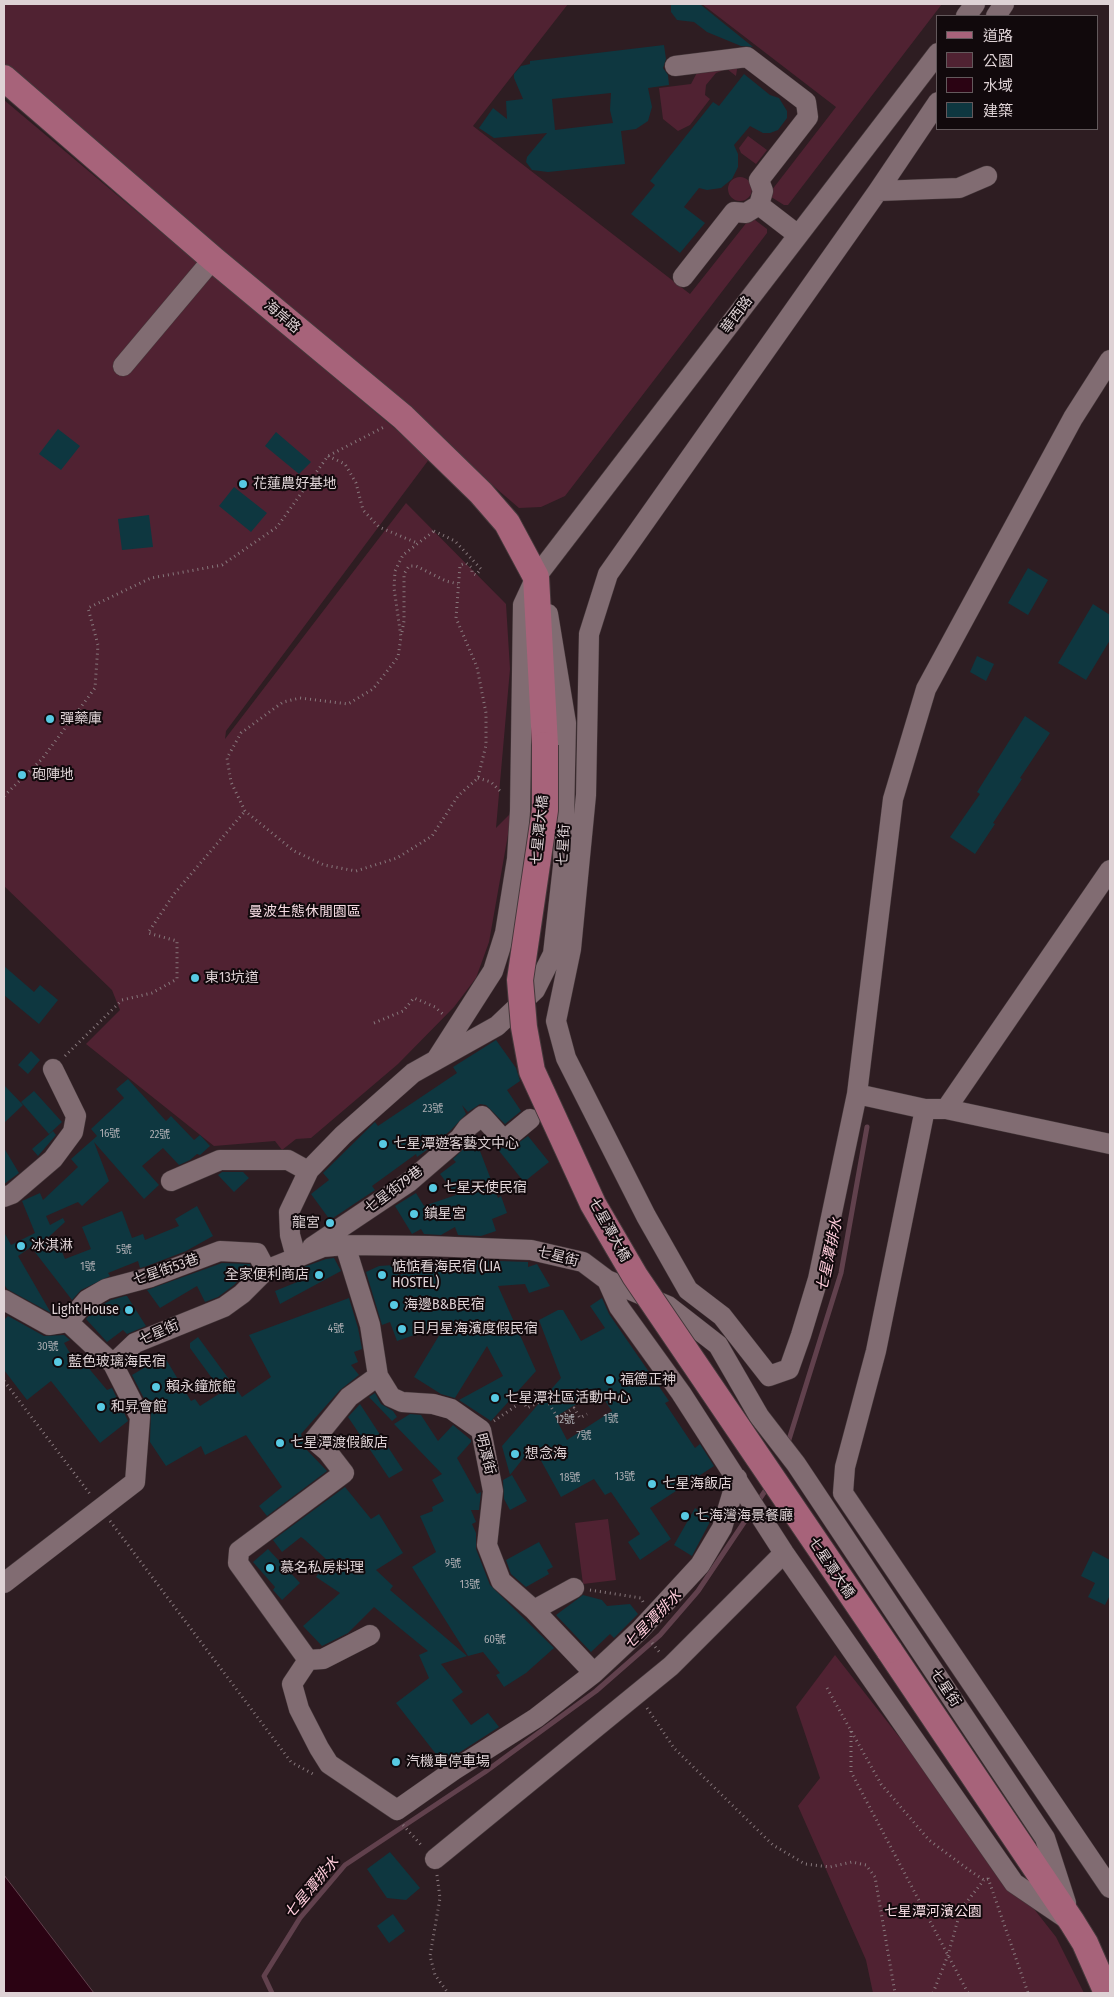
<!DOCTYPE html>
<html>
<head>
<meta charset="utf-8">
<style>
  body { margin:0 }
  #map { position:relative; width:1114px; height:1997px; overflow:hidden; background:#2e1d22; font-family:"Fira Sans Condensed","Noto Sans TC",sans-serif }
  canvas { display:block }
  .frame { position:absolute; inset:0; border:5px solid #ded2d5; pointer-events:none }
  .legend { position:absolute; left:936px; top:15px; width:162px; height:115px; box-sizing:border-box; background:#11090c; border:1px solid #63595c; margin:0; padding:6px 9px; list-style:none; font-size:15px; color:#ded2d5 }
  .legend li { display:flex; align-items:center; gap:10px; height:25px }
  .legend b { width:25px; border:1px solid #63595c }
</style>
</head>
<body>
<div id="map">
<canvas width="1114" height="1997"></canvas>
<div class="frame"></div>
<ul class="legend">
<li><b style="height:6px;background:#a7637a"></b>道路</li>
<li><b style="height:14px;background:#502232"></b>公園</li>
<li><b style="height:14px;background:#2b0313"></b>水域</li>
<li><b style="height:14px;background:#0e3740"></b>建築</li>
</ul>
</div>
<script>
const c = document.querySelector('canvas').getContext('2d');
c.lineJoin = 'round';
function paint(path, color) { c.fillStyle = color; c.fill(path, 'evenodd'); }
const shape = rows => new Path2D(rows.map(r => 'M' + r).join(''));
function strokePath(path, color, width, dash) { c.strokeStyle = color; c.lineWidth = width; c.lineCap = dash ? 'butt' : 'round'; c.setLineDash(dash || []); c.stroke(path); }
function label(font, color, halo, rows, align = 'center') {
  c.font = font + ' "Fira Sans Condensed","Noto Sans TC",sans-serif'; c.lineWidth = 4; c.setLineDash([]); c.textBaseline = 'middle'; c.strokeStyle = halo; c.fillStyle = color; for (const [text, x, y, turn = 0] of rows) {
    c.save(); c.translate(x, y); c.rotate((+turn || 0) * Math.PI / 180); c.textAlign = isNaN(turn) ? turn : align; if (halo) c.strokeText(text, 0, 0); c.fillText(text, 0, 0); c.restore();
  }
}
const green = shape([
  [4,4,568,4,473,126,690,294,751,217,767,229,767,233,565,496,541,507,519,508,4,65],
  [702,4,942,4,788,205,784,205,768,195,836,107],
  [738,63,736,76,727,69,716,73,706,85,705,95,710,99,690,125,678,131,663,119,659,88,691,84,700,67],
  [4,100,430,458,226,731,225,739,406,503,506,604,510,669,496,828,512,812,489,942,476,978,454,1007,398,1064,311,1138,296,1139,282,1150,275,1141,214,1146,86,1044,120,1010,112,990,4,886],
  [748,136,767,150,756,164,741,153,739,148],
  '728 189a12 12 0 1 1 24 0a12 12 0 1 1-24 0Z',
  [608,1519,616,1580,583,1584,575,1523],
  [835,1655,1056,1937,1084,1993,873,1993,866,1960,798,1806,820,1778,796,1707]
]);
const water = shape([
  [4,1875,94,1993,4,1993,4,1875]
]);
const stream = shape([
  [787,1446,841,1273,867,1127],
  [757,1503,769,1485],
  [272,1993,264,1976,300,1918,345,1865,485,1772,596,1691,660,1635,698,1591,751,1512]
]);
const building = shape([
  [671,4,701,5,753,47,741,46,707,32,694,22,677,20,671,12],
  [664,45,666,59,663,68,668,75,669,85,648,88,652,107,648,121,636,129,621,131,625,164,548,172,532,170,526,162,527,157,547,133,494,138,479,128,493,108,507,119,506,101,523,99,514,78,514,74,521,66,530,64,530,61],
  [611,93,610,110,613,123,555,130,552,99],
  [744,74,770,95,779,98,787,111,787,118,778,130,770,133,763,133,750,126,734,145,738,154,738,167,732,179,721,188,707,190,699,188,684,207,705,223,680,253,631,214,655,185,650,181,713,102,719,106],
  [58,429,80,446,61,470,39,454],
  [276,432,311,462,299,474,265,446],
  [234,487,267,513,251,532,219,506],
  [149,515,153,547,122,550,118,519],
  [1028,568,1048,580,1028,615,1008,603],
  [1093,604,1110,615,1110,640,1086,680,1058,663],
  [977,656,994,664,986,681,970,672],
  [1025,716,1050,733,1020,778,1022,779,993,823,995,824,975,854,950,837,980,794,977,792],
  [4,966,34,992,40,985,58,1000,39,1024,4,995],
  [496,1040,516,1068,520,1081,507,1090,521,1111,505,1124,486,1105,480,1104,468,1112,462,1105,466,1114,451,1130,431,1147,417,1157,416,1154,372,1186,375,1190,330,1220,311,1194,329,1180,323,1173,375,1122,378,1126,457,1073,453,1067],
  [31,1051,40,1060,28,1074,18,1065],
  [128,1079,166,1121,171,1116,194,1140,200,1135,210,1146,200,1155,197,1154,190,1160,179,1165,163,1148,142,1166,159,1185,144,1199,94,1142,109,1181,82,1206,78,1202,46,1216,50,1225,63,1218,65,1222,40,1245,56,1238,65,1259,91,1249,82,1227,122,1211,132,1238,143,1234,145,1240,179,1226,175,1219,197,1206,213,1236,186,1251,147,1266,140,1268,138,1261,108,1273,110,1276,81,1290,72,1300,31,1247,18,1256,51,1313,7,1289,4,1284,4,1232,11,1245,35,1233,22,1201,40,1193,43,1200,78,1167,71,1159,97,1136,91,1129,124,1098,116,1089],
  [4,1085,23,1105,4,1123],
  [34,1091,62,1122,49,1134,21,1102],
  [53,1131,56,1135,38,1156,32,1149],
  [528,1136,549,1162,524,1182,496,1147,510,1149],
  [475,1138,498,1198,501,1196,507,1213,492,1219,496,1231,481,1236,458,1235,455,1227,441,1235,424,1234,421,1229,412,1234,395,1206,416,1193,424,1206,456,1195,440,1174,456,1162,453,1159],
  [4,1148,19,1173,4,1184],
  [222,1172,243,1172,249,1178,234,1192,218,1175],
  [334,1258,341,1271,280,1304,275,1291,307,1278,301,1268,326,1259],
  [470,1260,528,1262,528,1267,537,1264,550,1286,529,1293,525,1284,498,1286,536,1371,491,1421,459,1400,503,1376,487,1346,455,1398,441,1394,414,1377,446,1324,397,1341,390,1322,382,1325,366,1272,379,1266,394,1265,399,1275,439,1262],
  [222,1263,250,1264,251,1268,234,1285,218,1297,205,1302,197,1286,160,1308,147,1290],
  [125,1296,127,1296,146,1326,127,1334,123,1330,107,1342,86,1319,95,1309,111,1300],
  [349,1298,358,1328,362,1349,354,1352,358,1362,351,1365,359,1375,340,1390,301,1434,306,1449,327,1471,267,1516,259,1506,282,1487,246,1435,205,1455,201,1446,166,1466,150,1442,151,1412,132,1375,164,1356,191,1401,195,1399,200,1406,222,1392,190,1348,190,1343,198,1337,242,1397,271,1377,249,1335],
  [602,1298,609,1314,669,1401,665,1403,695,1448,700,1444,714,1466,650,1508,671,1539,640,1560,628,1542,640,1534,611,1492,605,1495,594,1479,561,1497,533,1446,510,1475,502,1446,561,1378,539,1320,558,1310,563,1310,581,1341,605,1328,590,1306],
  [598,1391,612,1411,567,1440,555,1417],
  [8,1316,44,1336,64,1335,70,1340,64,1343,80,1370,86,1365,107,1390,112,1388,128,1421,100,1443,51,1381,27,1400,4,1370,4,1320],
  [375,1393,381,1404,393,1411,397,1417,392,1421,369,1397],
  [360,1404,403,1470,389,1478,348,1417],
  [410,1414,421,1415,438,1441,453,1425,471,1440,471,1442,457,1458,477,1494,481,1492,479,1510,471,1510,476,1522,472,1524,476,1533,476,1549,490,1585,554,1648,526,1673,504,1687,496,1675,500,1673,483,1652,468,1656,412,1567,436,1552,420,1516,433,1511,432,1507,444,1501,432,1480,442,1474,394,1424],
  [512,1475,527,1501,510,1510,504,1499,503,1480],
  [345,1487,371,1519,379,1514,403,1553,376,1570,393,1586,390,1590,467,1656,441,1664,463,1692,452,1700,471,1725,488,1713,499,1727,443,1763,396,1703,429,1678,419,1655,428,1651,374,1607,348,1633,322,1646,303,1626,340,1593,316,1577,327,1560,305,1540,301,1537,282,1552,273,1540],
  [695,1508,712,1518,692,1556,674,1545],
  [539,1542,553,1567,547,1570,549,1574,526,1587,511,1574,506,1560],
  [268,1549,300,1583,282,1600,273,1590,275,1587,253,1562],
  [1093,1551,1110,1560,1110,1595,1105,1605,1088,1597,1095,1583,1081,1576],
  [583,1595,602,1600,607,1606,630,1604,638,1614,614,1638,610,1634,591,1652,556,1615],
  [390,1852,420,1888,406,1900,387,1898,367,1869],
  [393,1914,405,1931,389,1943,377,1926]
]);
const path = shape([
  [328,456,345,464,356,483,363,510,379,527,417,543],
  [434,531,455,541,481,569,476,575,472,573,472,568,466,563,460,565,456,618,477,667,486,713,486,745,478,778,458,796,432,836,397,858,356,871,324,865,294,851,245,811,231,782,227,758,241,733,283,702,300,698,348,704,373,689,398,657,401,637,394,588,395,571,403,555,434,531],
  [402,632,404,621,404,574,409,566,416,566,446,581,458,584],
  [478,778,491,782,502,793],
  [4,796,42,759,95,688,98,645,88,608,151,578,222,565,277,527,328,456,384,427],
  [374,1023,403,1011,414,998,435,1007,445,1016],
  [65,1056,122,1000,152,993,177,979,177,941,148,933,174,894,245,811],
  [4,1381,90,1494],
  [494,1421,523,1401,527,1408,546,1399,558,1418,574,1408,580,1418,587,1414],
  [110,1521,291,1762,313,1774],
  [590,1590,641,1598,643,1602],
  [652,1643,661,1654],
  [827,1688,881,1784,929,1840,969,1870,984,1880,988,1879],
  [647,1708,674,1748,773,1845,805,1864,830,1867,852,1862,866,1865,875,1877,895,1993],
  [851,1731,851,1772,968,1993],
  [403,1825,422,1846],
  [437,1875,440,1898,430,1956,435,1975,448,1993],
  [988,1878,1028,1993],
  [933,1993,948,1955,961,1909,984,1880]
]);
const minor = shape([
  [966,16,975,4],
  [996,16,1004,4],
  [675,66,747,57,806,102,808,117,759,180,763,191,759,205,746,213,734,212,683,277],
  [938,102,878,191,608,574,589,634,586,795,571,949,556,1021,566,1058,646,1216,688,1290,722,1316,769,1376,789,1369,801,1335,818,1279,857,1094,925,1109,946,1109,1110,1144],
  [878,191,959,188,987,176],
  [759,205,798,235],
  [123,366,213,259],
  [436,1060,493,971,505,933,517,859,520,811,523,605,536,577,938,53],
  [857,1094,893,799,926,689,1073,418,1110,360],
  [925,1109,876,1351,845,1467,843,1493,1110,1888],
  [946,1109,1110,870],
  [171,1181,220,1160,288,1160,308,1171],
  [4,1197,12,1194,53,1159,73,1132,76,1116,53,1069],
  [345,1245,370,1325,378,1376,391,1397,402,1402,433,1404,451,1409,481,1430,493,1491,487,1545,501,1581,534,1610,574,1588],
  [312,1247,409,1182,460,1138,468,1127,482,1116,500,1136,507,1138,530,1119],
  [296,1257,290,1235,289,1212,309,1170,343,1135,413,1073,497,1026,535,990,553,954,563,866,566,723,548,614],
  [607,1280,619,1307,681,1393,784,1553,1014,1883,1064,1917],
  [4,1300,49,1325,68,1322,113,1364,140,1417,135,1482,4,1583],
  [68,1322,87,1300,106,1289,151,1277,220,1251,257,1253,266,1270],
  [113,1364,135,1343,224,1307,242,1294,266,1270,323,1247,345,1245,429,1246,531,1250,583,1262,607,1280,668,1306,718,1345,759,1416,796,1464,1045,1838,1066,1903],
  [534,1610,594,1673],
  [370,1635,323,1659,308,1660,292,1684,299,1709,319,1748,329,1764,397,1810,454,1770,536,1718,594,1673,640,1630,700,1565,722,1528,737,1478],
  [308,1660,238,1563,239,1551,344,1473,327,1451,314,1440,349,1397,378,1376],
  [435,1859,671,1666,784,1553]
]);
const major = shape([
  [4,78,213,259,403,417,481,493,507,523,536,577,545,745],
  [889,1650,1072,1922,1085,1943,1107,1993]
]);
const majorBridge = shape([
  [545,745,545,810,520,980,524,1027,532,1071,593,1204,635,1276,889,1650]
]);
const markers = [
  [243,484,5,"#57c9e2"],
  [50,719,5,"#57c9e2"],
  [22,775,5,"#57c9e2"],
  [195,978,5,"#57c9e2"],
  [383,1144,5,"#57c9e2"],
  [433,1188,5,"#57c9e2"],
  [414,1214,5,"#57c9e2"],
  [330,1223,5,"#57c9e2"],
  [21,1246,5,"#57c9e2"],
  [319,1275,5,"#57c9e2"],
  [382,1275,5,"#57c9e2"],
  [394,1305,5,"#57c9e2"],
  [129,1310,5,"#57c9e2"],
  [402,1329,5,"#57c9e2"],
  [58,1362,5,"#57c9e2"],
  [610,1380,5,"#57c9e2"],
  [156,1387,5,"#57c9e2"],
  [495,1398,5,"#57c9e2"],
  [101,1407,5,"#57c9e2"],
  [280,1443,5,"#57c9e2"],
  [515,1454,5,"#57c9e2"],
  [652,1484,5,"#57c9e2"],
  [685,1516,5,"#57c9e2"],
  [270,1568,5,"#57c9e2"],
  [396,1762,5,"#57c9e2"]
];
const numberNames = [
  ["23號",433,1109],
  ["16號",110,1134],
  ["22號",160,1135],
  ["5號",124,1250],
  ["1號",88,1267],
  ["4號",336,1329],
  ["30號",48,1347],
  ["1號",611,1419],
  ["12號",565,1420],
  ["7號",584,1436],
  ["13號",625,1477],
  ["18號",570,1478],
  ["9號",453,1564],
  ["13號",470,1585],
  ["60號",495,1640]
];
const streetNames = [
  ["華西路",737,315,-53],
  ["海岸路",282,317,40],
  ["七星潭大橋",540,830,-84],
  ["七星街",564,845,-87],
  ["七星街79巷",394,1190,-37],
  ["七星潭大橋",609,1230,61],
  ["七星街",558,1257,14],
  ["七星街53巷",166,1270,-19],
  ["七星街",159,1333,-24],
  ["明潭街",485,1454,76],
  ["七星潭大橋",831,1568,56],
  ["七星街",945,1688,56]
];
const poiNames = [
  ["花蓮農好基地",253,484],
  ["彈藥庫",60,719],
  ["砲陣地",32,775],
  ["東13坑道",205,978],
  ["七星潭遊客藝文中心",393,1144],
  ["七星天使民宿",443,1188],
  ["鎮星宮",424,1214],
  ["龍宮",320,1223,"right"],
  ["冰淇淋",31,1246],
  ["惦惦看海民宿 (LIA",392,1267],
  ["HOSTEL)",392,1283],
  ["全家便利商店",309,1275,"right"],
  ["海邊B&B民宿",404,1305],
  ["Light House",119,1310,"right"],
  ["日月星海濱度假民宿",412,1329],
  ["藍色玻璃海民宿",68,1362],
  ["福德正神",620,1380],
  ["賴永鐘旅館",166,1387],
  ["七星潭社區活動中心",505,1398],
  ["和昇會館",111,1407],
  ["七星潭渡假飯店",290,1443],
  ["想念海",525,1454],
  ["七星海飯店",662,1484],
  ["七海灣海景餐廳",695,1516],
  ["慕名私房料理",280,1568],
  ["汽機車停車場",406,1762]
];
const parkNames = [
  ["曼波生態休閒園區",305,912],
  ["七星潭河濱公園",933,1912]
];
const waterNames = [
  ["七星潭排水",830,1255,-78],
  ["七星潭排水",653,1620,-46],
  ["七星潭排水",312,1888,-50]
];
paint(green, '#502232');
paint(water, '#2b0313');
strokePath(water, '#61414d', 1);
strokePath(stream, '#61414d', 5);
paint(building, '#0e3740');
strokePath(minor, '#45383b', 21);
strokePath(major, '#45383b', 28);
strokePath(path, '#87787c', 3, [1, 4]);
strokePath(minor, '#816c72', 20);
strokePath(major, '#a7637a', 26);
strokePath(majorBridge, '#45383b', 28, []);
strokePath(majorBridge, '#a7637a', 26);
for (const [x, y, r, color] of markers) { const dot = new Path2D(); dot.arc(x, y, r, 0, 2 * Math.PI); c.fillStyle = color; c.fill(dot); strokePath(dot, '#11090c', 2); }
label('11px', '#aaabb0', null, numberNames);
label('14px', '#ded2d5', '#11090c', streetNames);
label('14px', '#ded2d5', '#11090c', poiNames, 'left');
label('14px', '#f6dce3', '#11090c', parkNames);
label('italic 15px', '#ffcddb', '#11090c', waterNames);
</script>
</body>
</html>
